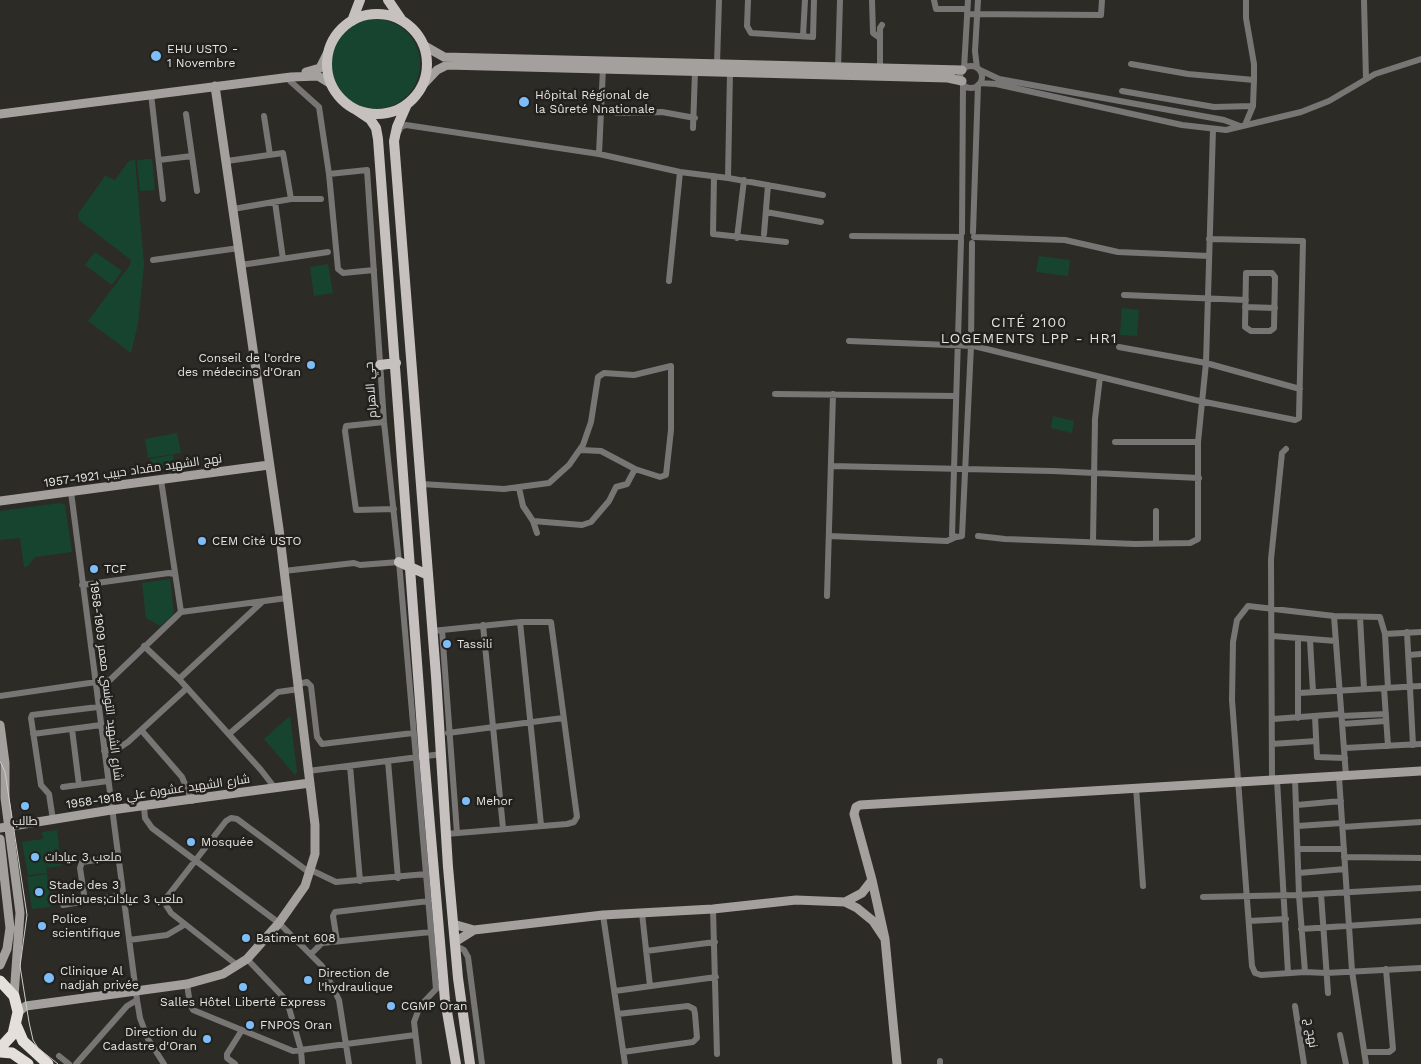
<!DOCTYPE html>
<html>
<head>
<meta charset="utf-8">
<style>
  body { margin:0 }
  canvas { display:block; background:#2c2b26 }
</style>
</head>
<body>
<canvas width="1421" height="1064"></canvas>
<script>
const c = document.querySelector('canvas').getContext('2d');
c.lineJoin = 'round';
function paint(path, color) { c.fillStyle = color; c.fill(path, 'evenodd'); }
const shape = rows => new Path2D(rows.map(r => 'M' + r).join(''));
function strokePath(path, color, width, dash) { c.strokeStyle = color; c.lineWidth = width; c.lineCap = dash ? 'butt' : 'round'; c.setLineDash(dash || []); c.stroke(path); }
function label(font, color, halo, rows, align = 'center') {
  c.font = font + ' "Work Sans",Cairo,sans-serif'; c.lineWidth = 5; c.setLineDash([]); c.textBaseline = 'middle'; c.strokeStyle = halo; c.fillStyle = color; for (const [text, x, y, turn = 0] of rows) {
    c.save(); c.translate(x, y); c.rotate((+turn || 0) * Math.PI / 180); c.textAlign = isNaN(turn) ? turn : align; if (halo) c.strokeText(text, 0, 0); c.fillText(text, 0, 0); c.restore();
  }
}
const green = shape([
  '330 64a45 45 0 1 1 90 0a45 45 0 1 1-90 0Z',
  [135,159,144,265,138,324,131,353,88,321,130,265,131,260,79,220,78,214,105,176,115,180,128,162],
  [152,159,155,190,140,191,137,160],
  [95,252,122,271,112,285,85,265],
  [1039,256,1070,260,1068,276,1036,272],
  [328,264,333,293,314,296,310,267],
  [1122,308,1139,310,1137,336,1120,335],
  [1053,416,1074,421,1072,433,1051,428],
  [177,433,181,453,148,458,145,439],
  [173,455,175,467,153,471,150,459],
  [60,503,65,505,72,552,35,557,28,566,24,567,20,538,0,540,0,511],
  [170,579,174,614,160,626,146,618,142,583],
  [290,716,297,772,295,775,264,739],
  [57,830,61,866,47,868,45,856,47,873,28,875,22,842,43,839,42,832],
  [47,874,51,907,32,909,27,877]
]);
const street = shape([
  [748,0,747,26,751,33,813,37,814,0],
  [872,0,873,33,880,38],
  [934,0,936,9,967,9],
  [1364,0,1366,79],
  [967,14,1101,15,1102,0],
  [803,36,805,0],
  [717,64,719,0],
  [1131,64,1188,74,1254,80],
  '960 77a11 11 0 1 1 22 0a11 11 0 1 1-22 0Z',
  [977,68,975,51,978,0],
  [838,69,840,0],
  [964,69,968,0],
  [880,70,880,28,882,25],
  [980,70,999,79,1224,120,1240,126],
  [289,77,290,81,319,107,329,174,367,170,384,422,399,562,436,989],
  [980,83,996,84,1182,125,1226,130,1301,112,1329,101,1375,74,1421,59],
  [1122,91,1214,107,1253,106],
  [151,94,163,199],
  [601,108,617,113,662,112,695,118],
  [186,114,197,191],
  [264,116,270,155],
  [1245,125,1253,106,1254,80,1254,64,1246,18,1246,0],
  [693,128,695,71],
  [399,131,401,127,406,125,599,154,680,172,728,178,823,195],
  [599,154,603,68],
  [159,160,192,156],
  [227,161,283,153,291,199,233,209],
  [329,174,338,269,343,273,374,270],
  [714,176,713,234,786,242],
  [728,178,730,72],
  [291,199,321,199],
  [275,202,283,259],
  [766,212,821,222],
  [973,232,978,85],
  [962,233,963,83],
  [764,234,768,185],
  [852,236,961,237],
  [974,237,1065,240,1118,252,1209,256],
  [737,238,744,180],
  [961,240,952,535,957,537,962,536,971,346,972,243],
  [153,260,239,248],
  [241,265,328,252],
  [1246,273,1272,273,1275,277,1274,328,1270,331,1251,331,1245,327,1246,273],
  [669,281,680,172],
  [1124,295,1246,300],
  [1245,307,1275,308],
  [849,341,974,346,1195,400,1295,420,1299,418,1303,241,1209,239],
  [1119,347,1206,363,1300,389],
  [775,394,956,396],
  [384,422,346,426,345,431,356,510,394,509],
  [1115,442,1198,442],
  [831,466,1053,471,1199,478],
  [161,480,181,612],
  [421,484,504,489,549,483,569,465,583,445,591,422,598,377,604,373,634,375,671,366,671,430,666,475,660,477,635,469,601,451,581,450],
  [519,488,523,506,533,521,537,533],
  [71,492,137,1000,140,1018,148,1039,164,1064],
  [533,521,582,525,591,522,609,501,616,487,627,484,635,469],
  [829,536,947,541,956,537],
  [978,536,1005,539,1135,544,1190,543,1198,539,1198,442,1206,363,1213,129],
  [1093,542,1095,419,1100,377],
  [1156,543,1156,511],
  [284,571,354,563,360,565,399,562],
  [82,585,169,573,174,574],
  [827,596,833,394],
  [1334,616,1346,776],
  [1360,617,1364,689],
  [520,622,541,825],
  [483,625,503,828],
  [442,630,457,833],
  [432,631,520,622,551,622,577,817,574,822,567,824,446,834],
  [1407,632,1413,745],
  [1385,634,1421,632],
  [1273,636,1336,641],
  [1298,639,1298,718],
  [1310,640,1313,692],
  [144,646,179,679,261,770,275,788],
  [1409,655,1421,654],
  [179,679,262,602],
  [298,684,307,682,311,686,317,737,322,744,413,733],
  [1384,688,1388,746],
  [1299,693,1421,686],
  [0,696,110,680,181,612,287,598],
  [1315,716,1317,757,1345,758],
  [1342,716,1386,714],
  [1273,719,1341,714],
  [1342,724,1386,721],
  [72,729,79,785],
  [142,731,182,777,192,801],
  [448,733,563,718],
  [33,734,101,725],
  [229,734,278,692,299,689],
  [1272,744,1316,741],
  [1345,748,1421,744],
  [104,751,119,748,128,742,187,688],
  [388,761,398,878],
  [350,766,360,881],
  [308,771,442,754],
  [1339,777,1352,971,1366,1064],
  [1295,779,1299,895,1305,972,1326,973,1421,968],
  [1272,780,1271,559,1282,453,1286,449],
  [1277,780,1288,973],
  [63,787,108,781],
  [1136,787,1143,886],
  [1297,805,1341,801],
  [144,807,145,818,152,828,279,923,322,966,339,1000,349,1064],
  [53,820,49,794,41,785,31,718,32,715,98,707],
  [1298,826,1342,823],
  [1343,827,1421,822],
  [1298,849,1344,849],
  [1344,857,1421,858],
  [311,870,336,882,426,874],
  [1299,873,1345,869],
  [1321,894,1328,993],
  [1203,897,1299,895,1421,888],
  [85,901,80,868,82,862,117,857],
  [63,905,123,895],
  [713,909,717,1054],
  [642,913,650,986],
  [603,915,625,1064],
  [1249,921,1286,919],
  [1301,929,1421,921],
  [129,940,167,935,184,925],
  [337,941,333,916,335,912,429,901],
  [455,945,464,950,468,957,482,1064],
  [646,951,715,942],
  [311,954,322,943,431,932],
  [247,959,287,1001,301,1050,302,1064],
  [237,965,171,913,166,905,167,897,226,821,231,818,237,819,310,873],
  [1305,972,1261,975,1255,973,1252,966,1232,700,1233,642,1237,620,1248,606,1334,616,1380,617,1385,634,1388,688],
  [187,984,190,1004,193,1010,293,1051,415,1035],
  [615,991,716,977],
  [1295,1006,1304,1064],
  [618,1014,688,1006,694,1009,695,1014,697,1038,693,1042,623,1052],
  [1340,1035,1346,1064],
  [1364,1052,1389,1052,1393,1049,1386,969],
  [59,1056,69,1064],
  [940,1061,940,1064],
  [76,1064,127,1006,137,1000],
  [235,1064,227,1058,227,1054,242,1030],
  [419,1064,414,1022,420,1006,438,987]
]);
const secondary = shape([
  [423,45,444,57,962,70],
  [306,72,320,68,327,54],
  [421,87,437,70,447,65,948,78,962,81],
  [0,114,291,77,318,76,331,84],
  [0,501,269,465],
  [0,725,5,763,5,798,20,913,14,996],
  [0,828,111,810,310,783],
  [0,839,10,928,7,949,0,965],
  [845,902,862,893,872,880],
  [453,924,474,930],
  [885,939,872,880,854,814,856,807,860,805,1421,771],
  [455,942,474,930,603,915,713,909,796,900,845,902,857,908,873,921,885,939,897,1064],
  [18,1012,26,1006,187,984,223,974,247,959,279,923,305,886,315,854,315,825,279,529,215,86]
]);
const primary = shape([
  [388,0,401,19],
  '327 64a50 50 0 1 1 100 0a50 50 0 1 1-100 0Z',
  [352,21,360,0],
  [407,104,397,127,394,141,436,676,448,867,458,978,470,1064],
  [355,109,370,119,376,128,378,139,424,756,445,1000,456,1064],
  [380,365,396,363],
  [399,562,428,575]
]);
const highway = shape([
  [0,981,14,996,18,1012,13,1034,0,1048],
  [16,1025,23,1041,48,1064],
  [0,1052,12,1053,28,1064]
]);
const tram = shape([
  [0,761,5,772,27,915,20,966,29,1022,33,1040,38,1048,58,1064]
]);
const markers = [
  [156,56,6,"#7dbef9"],
  [524,102,6,"#7dbef9"],
  [311,365,5,"#7dbef9"],
  [202,541,5,"#7dbef9"],
  [94,569,5,"#7dbef9"],
  [447,644,5,"#7dbef9"],
  [466,801,5,"#7dbef9"],
  [25,806,5,"#7dbef9"],
  [191,842,5,"#7dbef9"],
  [35,857,5,"#7dbef9"],
  [39,892,5,"#7dbef9"],
  [42,926,5,"#7dbef9"],
  [246,938,5,"#7dbef9"],
  [49,978,6,"#7dbef9"],
  [308,980,5,"#7dbef9"],
  [243,987,5,"#7dbef9"],
  [391,1006,5,"#7dbef9"],
  [250,1025,5,"#7dbef9"],
  [207,1039,5,"#7dbef9"]
];
const poiNames = [
  ["EHU USTO -",167,49],
  ["1 Novembre",167,63],
  ["Hôpital Régional de",535,95],
  ["la Sûreté Nnationale",535,109],
  ["Conseil de l'ordre",301,358,"right"],
  ["des médecins d'Oran",301,372,"right"],
  ["CEM Cité USTO",212,541],
  ["TCF",104,569],
  ["Tassili",457,644],
  ["Mehor",476,801],
  ["طالب",25,821,"center"],
  ["Mosquée",201,842],
  ["ملعب 3 عيادات",45,857],
  ["Stade des 3",49,885],
  ["Cliniques;ملعب 3 عيادات",49,899],
  ["Police",52,919],
  ["scientifique",52,933],
  ["Batiment 608",256,938],
  ["Clinique Al",60,971],
  ["nadjah privée",60,985],
  ["Direction de",318,973],
  ["l'hydraulique",318,987],
  ["Salles Hôtel Liberté Express",243,1002,"center"],
  ["CGMP Oran",401,1006],
  ["FNPOS Oran",260,1025],
  ["Direction du",197,1032,"right"],
  ["Cadastre d'Oran",197,1046,"right"]
];
const streetNames = [
  ["حي الاهرام",371,390,-94],
  ["نهج الشهيد مقداد حبيب 1921-1957",133,471,-8],
  ["شارع الشهيد التونسي معمر 1909-1958",106,681,83],
  ["شارع الشهيد عشورة علي 1918-1958",158,792,-8],
  ["نهج ج",1311,1033,81]
];
const neighbourhoodNames = [
  ["CITÉ 2100",1029,323],
  ["LOGEMENTS LPP - HR1",1029,339]
];
paint(green, '#17442f');
strokePath(street, '#787674', 6);
strokePath(secondary, '#a4a09e', 9);
strokePath(primary, '#c6c1be', 10);
strokePath(highway, '#e5dfdb', 11);
strokePath(tram, '#cecdca', 1);
for (const [x, y, r, color] of markers) { const dot = new Path2D(); dot.arc(x, y, r, 0, 2 * Math.PI); c.fillStyle = color; c.fill(dot); strokePath(dot, '#22211d', 2); }
label('12px', '#e6e5e2', '#22211d', poiNames, 'left');
label('12px', '#e6e5e2', '#22211d', streetNames);
c.letterSpacing = '1px';
label('14px', '#e5e3dd', '#22211d', neighbourhoodNames);
c.letterSpacing = '0px';
</script>
</body>
</html>
